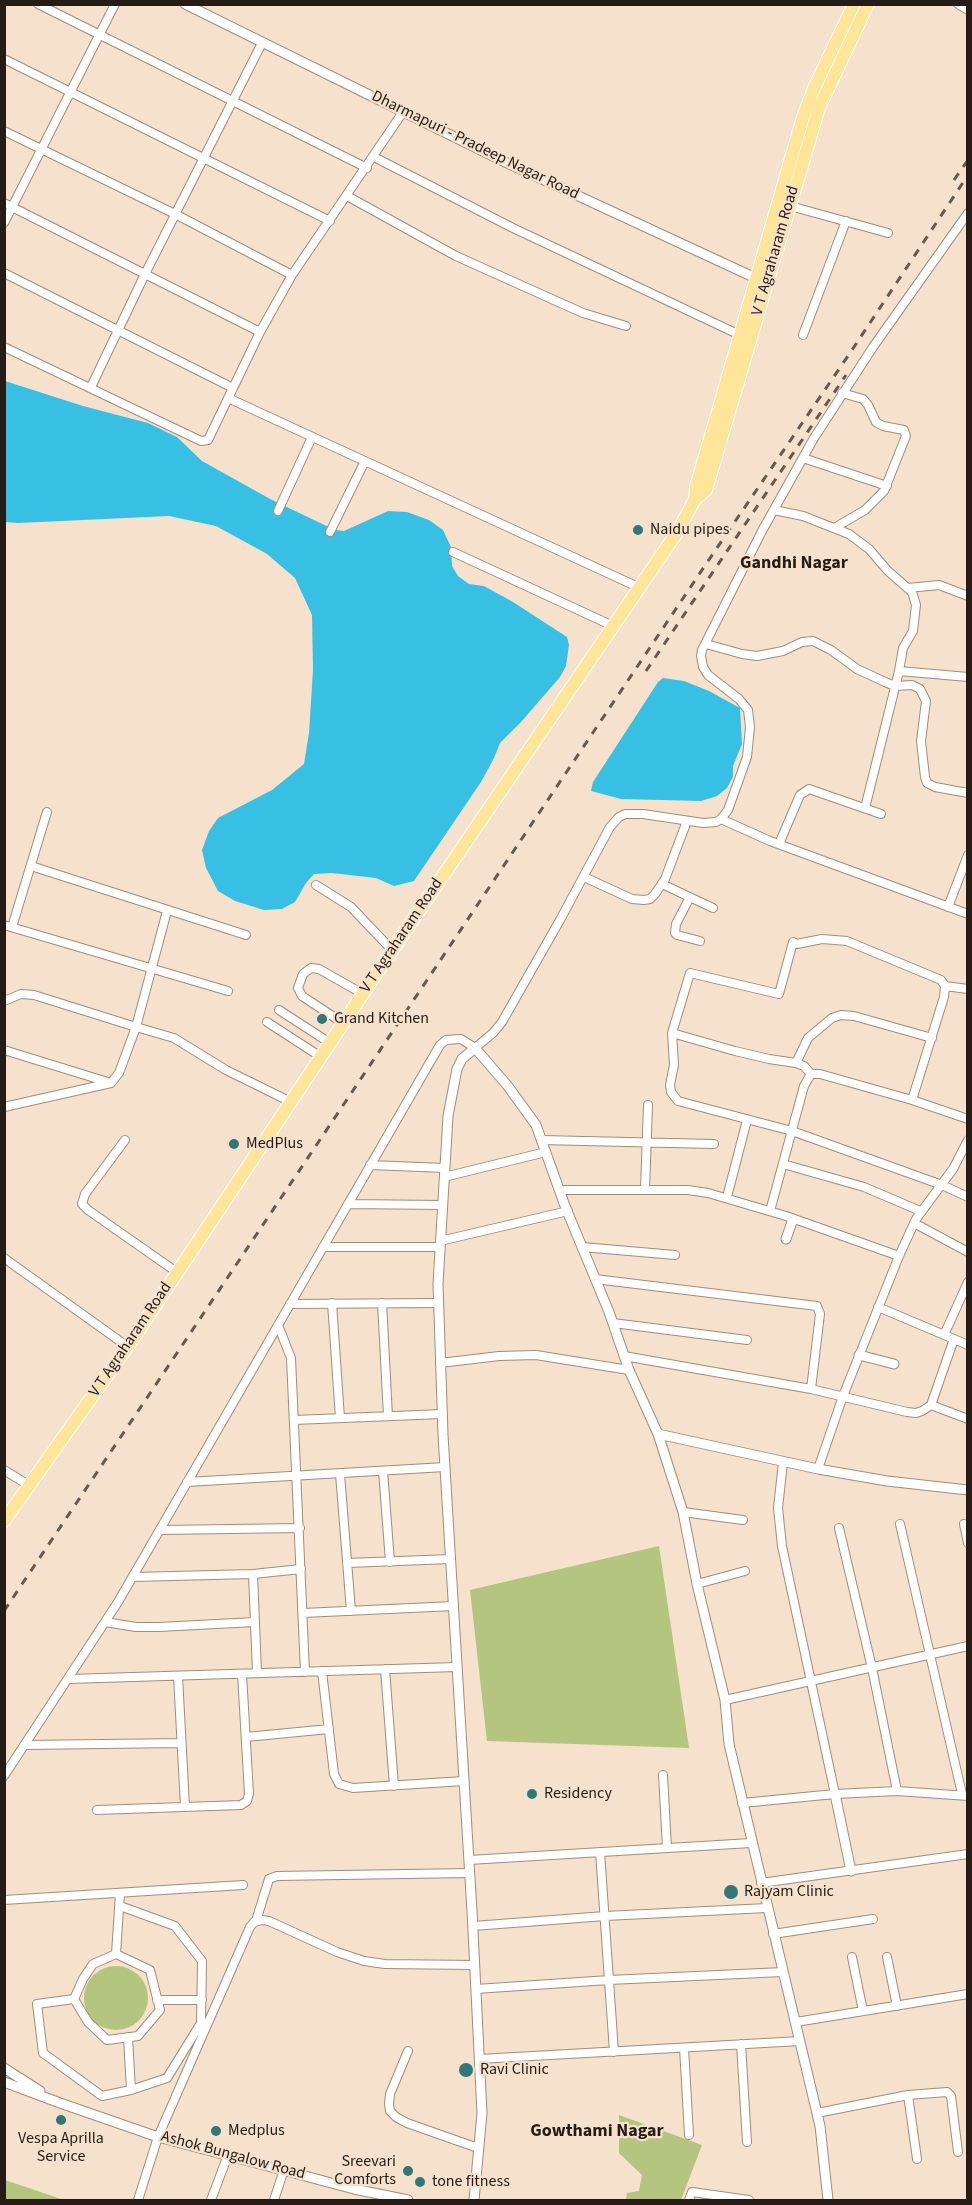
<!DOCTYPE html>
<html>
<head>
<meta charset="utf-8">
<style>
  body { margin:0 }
  #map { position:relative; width:972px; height:2205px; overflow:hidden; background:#f6e1cc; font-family:"Source Sans 3",sans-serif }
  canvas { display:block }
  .frame { position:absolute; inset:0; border:6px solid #251d15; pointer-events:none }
</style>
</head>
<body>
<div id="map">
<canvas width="972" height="2205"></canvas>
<div class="frame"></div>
</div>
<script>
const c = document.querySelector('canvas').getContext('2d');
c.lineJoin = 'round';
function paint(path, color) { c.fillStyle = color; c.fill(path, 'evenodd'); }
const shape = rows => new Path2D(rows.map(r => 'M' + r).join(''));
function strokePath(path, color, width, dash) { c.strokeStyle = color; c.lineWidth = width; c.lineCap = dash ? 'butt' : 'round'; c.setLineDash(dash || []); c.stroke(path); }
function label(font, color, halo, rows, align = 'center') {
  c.font = font + ' "Source Sans 3",sans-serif'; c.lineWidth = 4.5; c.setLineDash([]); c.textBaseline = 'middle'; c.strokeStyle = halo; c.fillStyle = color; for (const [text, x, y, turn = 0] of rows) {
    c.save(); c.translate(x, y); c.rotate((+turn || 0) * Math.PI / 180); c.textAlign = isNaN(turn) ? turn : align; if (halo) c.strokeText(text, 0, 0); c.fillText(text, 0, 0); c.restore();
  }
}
const green = shape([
  [659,1546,689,1748,487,1741,470,1590],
  '84 1998a32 32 0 1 1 64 0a32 32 0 1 1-64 0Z',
  [619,2115,702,2145,681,2200,626,2200,627,2193,639,2191,642,2175,619,2153],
  [5,2180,64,2200,5,2200]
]);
const water = shape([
  [5,381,83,406,148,423,177,437,202,461,272,500,335,530,344,531,388,511,407,512,429,520,443,530,451,547,452,566,458,576,469,584,484,586,513,602,567,637,569,645,566,666,560,677,521,722,500,743,494,758,481,782,414,881,394,886,376,878,332,873,314,874,306,883,295,902,282,909,264,910,235,901,218,891,206,868,202,850,209,831,218,818,272,790,304,764,309,733,313,670,312,615,295,578,267,554,216,526,169,516,18,523,5,522],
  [663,678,684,681,709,691,740,708,742,744,733,766,733,777,727,788,717,796,701,801,621,799,591,791,593,782,658,682]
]);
const minor = shape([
  [38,4,367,168],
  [958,4,968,10],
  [4,59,330,221],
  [4,131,175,214,292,275],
  [374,157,513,228,744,337],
  [347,196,456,256,583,313,626,326],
  [4,203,260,332],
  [790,206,888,233],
  [4,223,115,4],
  [4,273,233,388],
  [803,335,846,221],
  [4,347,201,441,208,440,260,332,292,275,403,112],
  [91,387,145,274,262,43],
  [228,398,638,587],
  [803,458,887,486],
  [774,510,803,516,849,534,869,549,888,571,912,592,916,605,913,631,903,648,899,671],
  [278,511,312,437],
  [836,527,865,510,884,491,906,436,904,430,883,426,876,422,868,405,863,399,842,393],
  [330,532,365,461],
  [453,552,613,626],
  [908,588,939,585,968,596],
  [706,644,742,654,757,656,783,651,802,642,813,641,831,650,857,669,885,682,895,686,912,685,920,689,926,701,921,741,925,777,927,783,935,787,968,793],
  [865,808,899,671,968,677],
  [721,819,770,841,968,914],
  [779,844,800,795,809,789,881,814],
  [31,866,246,935],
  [584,877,632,899,644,900,650,899,655,894,665,879,687,821],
  [662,884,713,908],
  [316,885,351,907,392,950],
  [690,897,676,924,675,933,677,935,700,941],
  [948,907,968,855],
  [4,925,228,991],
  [12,927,47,812],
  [945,986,968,989],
  [4,1001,21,994,34,995,136,1027,167,911],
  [279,1010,330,1043],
  [267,1022,321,1057],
  [343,1023,302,996,298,988,303,974,311,968,319,969,363,994],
  [672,1033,735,1051,769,1059,796,1063,804,1066,811,1074],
  [4,1050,111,1083],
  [796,1063,808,1038,832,1018,841,1015,854,1016,932,1038],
  [912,1100,944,997,945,986,941,980,847,941,822,939,797,944,793,942,779,994,690,973,672,1033,674,1065,670,1085,671,1092,678,1101,792,1131,942,1185,968,1197],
  [4,1107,111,1083,119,1073,136,1027,174,1038,226,1070,291,1102],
  [125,1140,85,1194,82,1204,88,1210,178,1273],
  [541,1140,714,1144],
  [783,1164,864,1187,918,1210],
  [370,1165,445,1168],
  [444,1177,546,1152],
  [560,1190,688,1190,708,1193,786,1216,899,1256],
  [645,1190,648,1105],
  [727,1197,747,1120],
  [348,1204,442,1205],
  [770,1211,804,1086,811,1074,820,1074,912,1100,968,1119],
  [914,1223,968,1252],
  [440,1241,568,1211],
  [323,1247,440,1247],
  [582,1247,675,1255],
  [4,1258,128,1347],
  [595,1279,817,1306,820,1314,811,1389],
  [332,1303,340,1418],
  [382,1303,388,1416],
  [290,1304,438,1303],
  [878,1307,968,1345],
  [613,1323,747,1340],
  [278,1325,291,1358,305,1672],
  [944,1335,968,1282],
  [624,1356,811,1389,907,1412,916,1413,922,1411,931,1405,954,1339],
  [440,1363,499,1356,536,1355,629,1370],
  [931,1405,968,1419],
  [294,1420,442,1414],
  [783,1462,778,1508,782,1546,835,1794],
  [818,1469,843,1396,899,1256,916,1219,953,1169,968,1140],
  [4,1470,30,1486],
  [383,1471,390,1562],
  [340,1474,351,1611],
  [187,1482,445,1467],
  [683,1512,743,1520],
  [900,1524,962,1794],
  [964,1524,968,1543],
  [839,1528,872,1668,897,1791],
  [160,1530,300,1528],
  [347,1563,451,1559],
  [253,1574,257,1673],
  [133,1577,253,1574,301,1569],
  [697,1584,745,1571],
  [303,1613,454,1606],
  [105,1622,136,1627,159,1627,255,1622],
  [385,1669,394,1786],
  [322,1671,334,1774,339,1784,353,1788,464,1781],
  [178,1676,185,1807],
  [68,1679,457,1667],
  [725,1700,968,1646],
  [246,1737,329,1729],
  [25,1745,181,1743],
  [663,1775,667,1848],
  [4,1776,118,1602,440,1045,446,1040,461,1039,475,1048,493,1033,502,1022,560,920,610,827,619,817,625,814,643,814,703,823,716,822,721,819,728,810,747,757,750,727,748,710,739,699,708,675,703,667,701,656,702,650,762,531,814,438,873,347,968,213],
  [742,1803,835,1794,897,1791,968,1796],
  [97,1810,241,1805,247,1801,249,1794,242,1674],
  [600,1852,614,2052],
  [469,1860,751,1843],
  [761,1883,968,1854],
  [4,1900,243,1885],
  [256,1921,269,1879,277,1876,470,1873],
  [473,1926,605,1916,767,1908],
  [773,1934,873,1919],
  [116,1954,93,1964,83,1979,74,1999,88,2022,107,2040,138,2036,160,2010,150,1970,116,1954,120,1893],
  [852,1957,863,2011],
  [887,1957,897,2006],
  [476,1989,609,1980,783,1972],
  [74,1999,37,2004,43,2053,102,2096,131,2090,167,2078,201,2023,202,1961,175,1926,120,1906],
  [157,2000,202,2000],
  [796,2022,968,1994],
  [128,2037,131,2090],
  [741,2044,747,2142],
  [684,2048,689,2135],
  [408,2051,390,2094,389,2104,390,2111,396,2117,407,2123,478,2148],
  [479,2059,800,2041],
  [908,2095,917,2159],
  [817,2113,908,2095,947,2092,951,2096,958,2152],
  [138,2200,158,2137,250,1927,254,1922,262,1920,269,1921,337,1952,364,1961,385,1964,475,1965],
  [211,2200,228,2155],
  [274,2200,284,2170],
  [689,2200,692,2192,749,2200]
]);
const tertiary = shape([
  [185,4,503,161,762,281],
  [786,1239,793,1219],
  [859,1355,894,1364],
  [658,1434,818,1469,887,1481,968,1490],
  [835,1794,851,1871],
  [4,2068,40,2091],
  [4,2082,60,2103,158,2137,354,2189,408,2200],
  [474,2200,482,2113,472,1911,443,1435,438,1284,448,1116,457,1069,462,1059,475,1048,507,1085,536,1125,565,1206,609,1312,629,1370,658,1434,683,1512,697,1584,725,1700,729,1744,820,2126,828,2200]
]);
const primary = shape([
  [695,499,696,487,701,470,803,117,815,86,854,4],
  [4,1521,133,1339,372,980,678,531,695,499,706,490,819,108,868,4]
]);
const rail = shape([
  [954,180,968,160],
  [646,671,846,375],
  [4,1611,704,567,850,353,968,175]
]);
const markers = [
  [638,530,6,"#2f7877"],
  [322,1019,6,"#2f7877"],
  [234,1144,6,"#2f7877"],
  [532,1794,6,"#2f7877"],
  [731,1892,8,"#2f7877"],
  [466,2070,8,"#2f7877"],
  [61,2120,6,"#2f7877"],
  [216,2131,6,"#2f7877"],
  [408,2171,6,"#2f7877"],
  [420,2182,6,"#2f7877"]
];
const streetNames = [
  ["Dharmapuri - Pradeep Nagar Road",475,146,26],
  ["V T Agraharam Road",776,251,-74],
  ["V T Agraharam Road",402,936,-56],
  ["V T Agraharam Road",131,1340,-56],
  ["Ashok Bungalow Road",233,2156,15]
];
const poiNames = [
  ["Naidu pipes",650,530],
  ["Grand Kitchen",334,1019],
  ["MedPlus",246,1144],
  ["Residency",544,1794],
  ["Rajyam Clinic",744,1892],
  ["Ravi Clinic",480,2070],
  ["Medplus",228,2131],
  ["Vespa Aprilla",61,2139,"center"],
  ["Service",61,2157,"center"],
  ["Sreevari",396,2162,"right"],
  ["Comforts",396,2180,"right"],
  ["tone fitness",432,2182]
];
const neighbourhoodNames = [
  ["Gandhi Nagar",794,564],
  ["Gowthami Nagar",597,2132]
];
paint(green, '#b3c57e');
paint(water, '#37c0e4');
strokePath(minor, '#a18d79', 10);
strokePath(tertiary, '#a18d79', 11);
strokePath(primary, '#fff', 14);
strokePath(minor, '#fff', 8);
strokePath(tertiary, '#fff', 9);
strokePath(primary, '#fde599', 12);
strokePath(rail, '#665a4e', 3, [8, 8]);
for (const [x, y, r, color] of markers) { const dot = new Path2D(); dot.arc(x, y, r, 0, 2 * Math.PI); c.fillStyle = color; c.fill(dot); strokePath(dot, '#f6e1cc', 2); }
label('16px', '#251d15', '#f6e1cc', streetNames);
label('16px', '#251d15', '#f6e1cc', poiNames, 'left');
label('bold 18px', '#251d15', '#f6e1cc', neighbourhoodNames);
</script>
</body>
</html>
